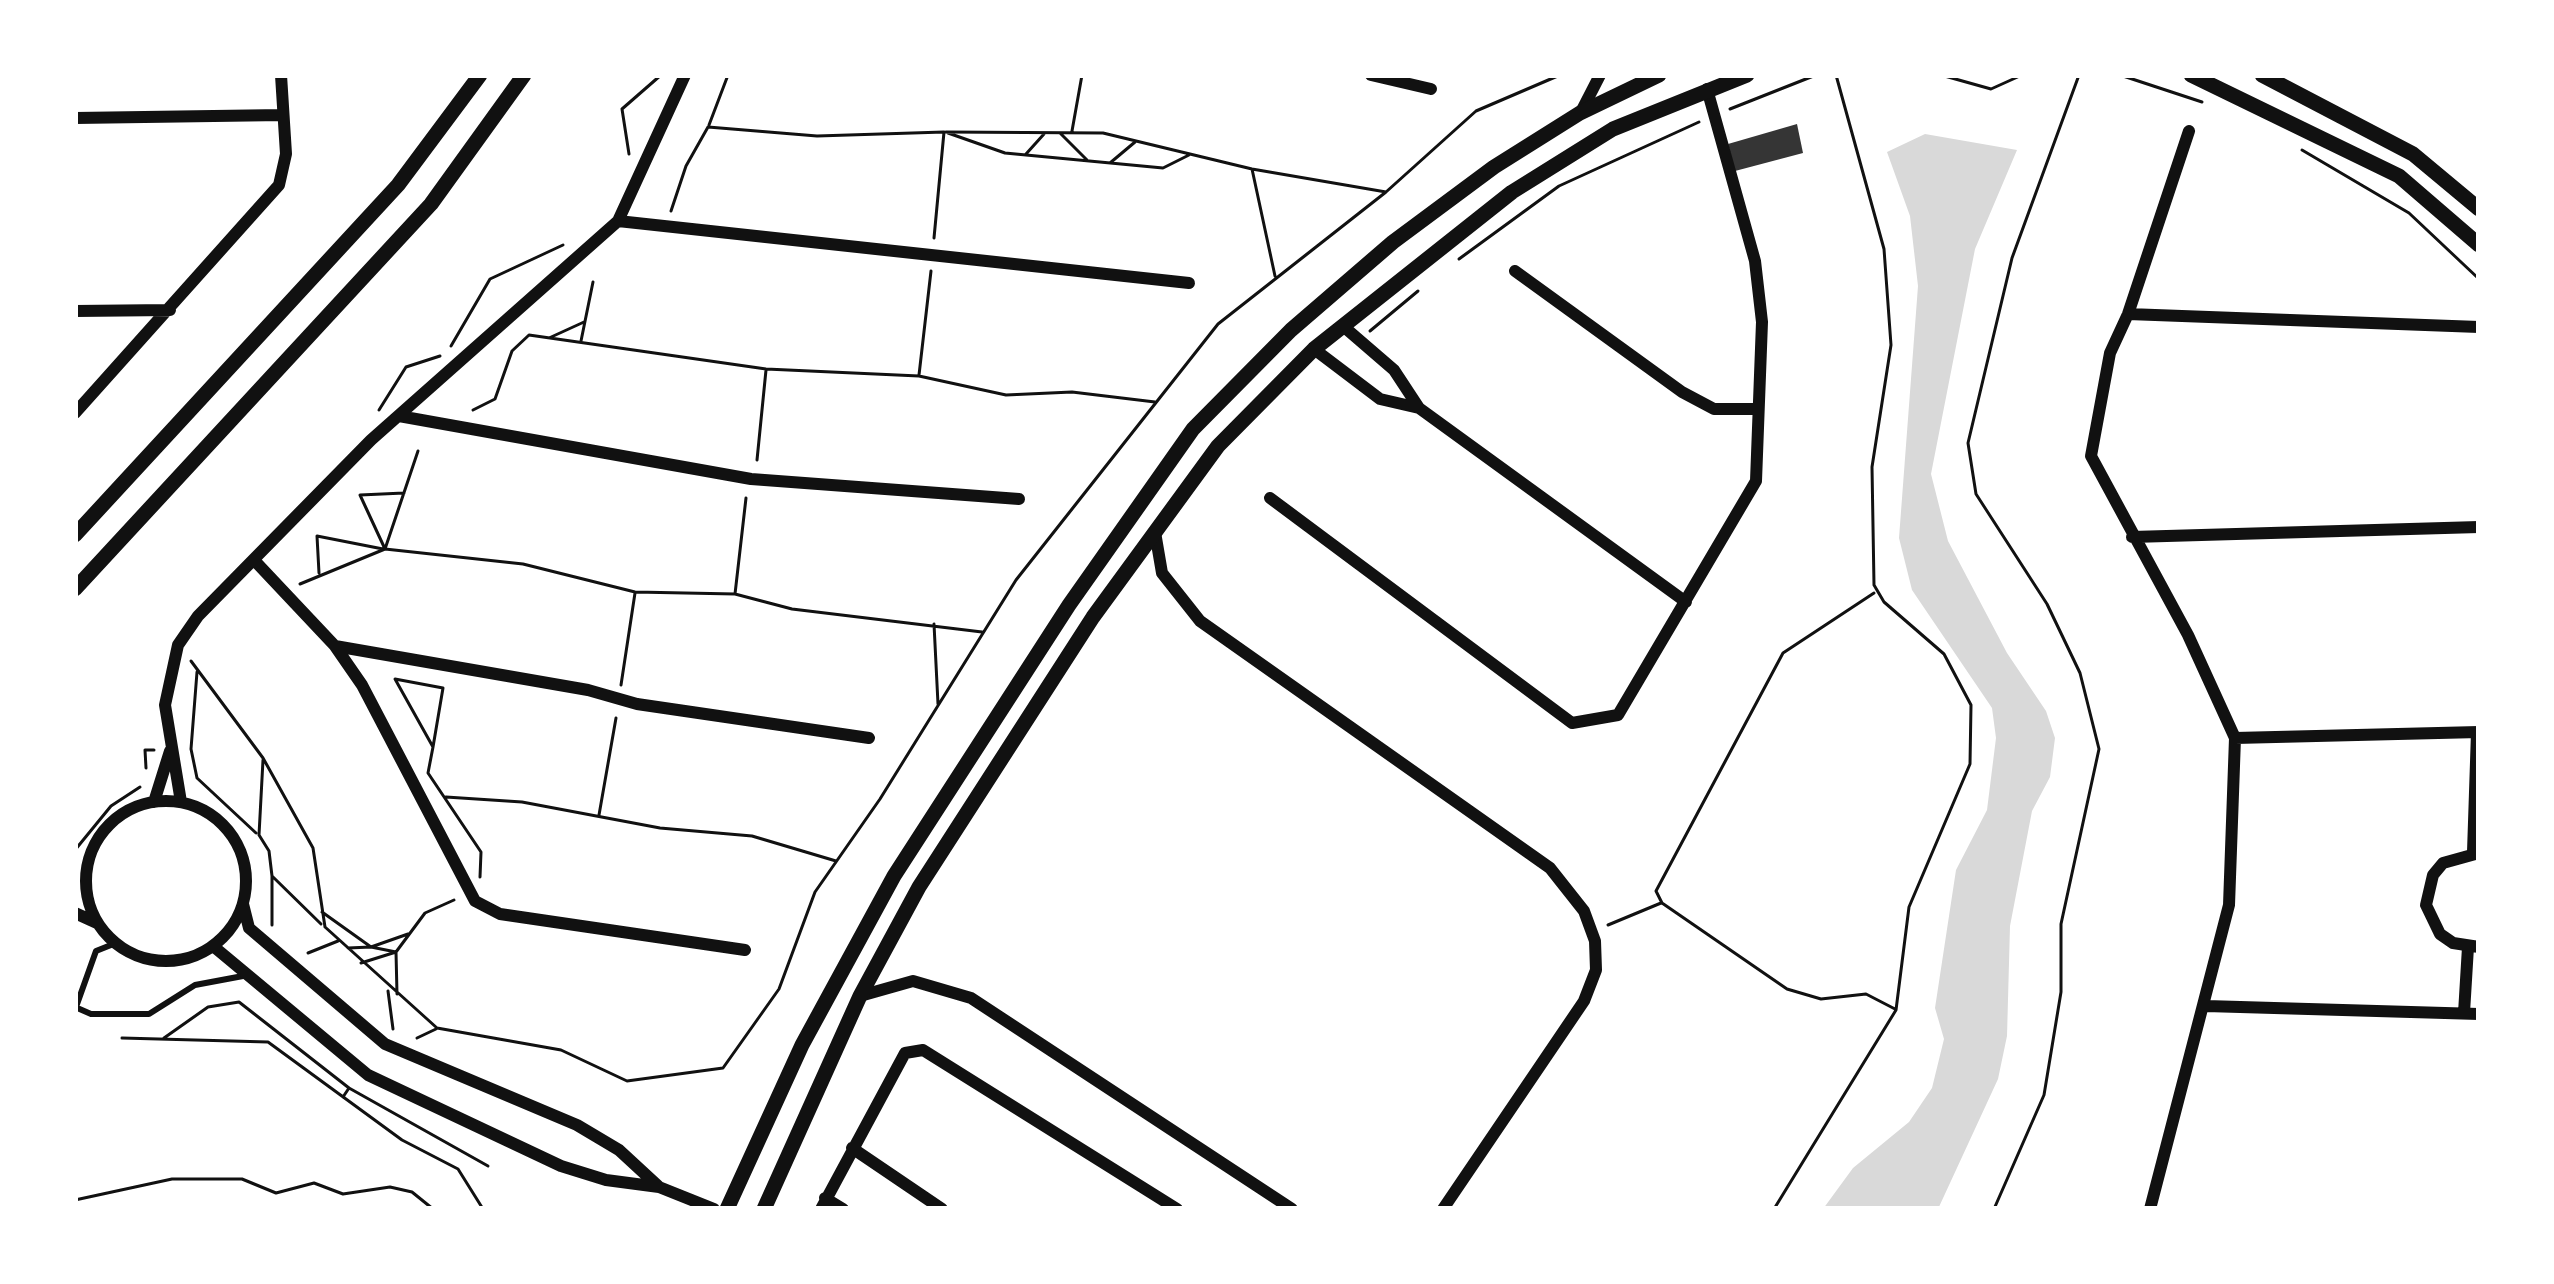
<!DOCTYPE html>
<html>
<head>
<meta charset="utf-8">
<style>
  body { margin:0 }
  #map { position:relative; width:2554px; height:1284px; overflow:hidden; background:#fff; font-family:"Nunito Sans",sans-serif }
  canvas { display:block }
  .frame { position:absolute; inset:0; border:78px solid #fff; pointer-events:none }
</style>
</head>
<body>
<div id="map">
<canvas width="2554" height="1284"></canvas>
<div class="frame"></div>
</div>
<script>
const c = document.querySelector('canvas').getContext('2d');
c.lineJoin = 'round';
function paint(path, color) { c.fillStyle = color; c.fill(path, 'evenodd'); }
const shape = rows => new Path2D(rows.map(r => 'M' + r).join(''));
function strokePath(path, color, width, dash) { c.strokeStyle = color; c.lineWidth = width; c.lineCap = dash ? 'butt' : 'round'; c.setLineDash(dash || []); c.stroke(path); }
const water = shape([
  [1925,134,2017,150,1975,249,1931,474,1948,541,2007,653,2046,711,2055,738,2050,777,2032,811,2010,926,2007,1036,1998,1079,1938,1209,1823,1209,1853,1168,1909,1122,1932,1088,1944,1039,1935,1008,1956,870,1987,810,1996,738,1992,708,1912,590,1899,538,1918,286,1910,216,1887,152]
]);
const building = shape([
  [1797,124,1803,153,1735,171,1728,144]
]);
const path = shape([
  [1941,75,1991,89,2022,75],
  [2120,75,2202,102],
  [1730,109,1816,75],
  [709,125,728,75],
  [1072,131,1082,75],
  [946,132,1103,133,1252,169,1386,192],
  [948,133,1005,153,1163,168,1189,155],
  [1060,133,1087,160],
  [2302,150,2409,213,2479,279],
  [629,154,622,109,661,75],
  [1026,154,1044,134],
  [1110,163,1135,142],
  [1252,169,1275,276],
  [671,211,686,166,708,127,817,136,944,132,934,238],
  [1459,259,1559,186,1699,122],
  [1370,331,1418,291],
  [549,338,584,322],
  [581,341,593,282],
  [451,346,490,279,563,245],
  [919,375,931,271],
  [379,410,406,367,440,356],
  [473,410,495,399,512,351,529,335,766,369,919,376,1006,395,1072,392,1155,402],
  [757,460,766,370],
  [404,493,360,495,385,549,418,451],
  [319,573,317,536,383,549],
  [300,584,385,549,523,564,635,592,735,594,792,609,982,632],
  [1874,593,1783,653,1656,891,1662,903,1787,989,1821,999,1866,994,1895,1009],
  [735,594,746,498],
  [934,624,938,704],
  [191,661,263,758,313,848,325,927,437,1028,561,1050,627,1081,723,1068,779,989,815,892,880,799,1016,580,1218,324,1386,192,1476,111,1560,75],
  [197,672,191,749,197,778,256,833],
  [621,685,635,593],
  [433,747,395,679,443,688,433,747,428,773,481,852,480,877],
  [263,760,259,835,269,851,272,876,321,924],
  [146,768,145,750,154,750],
  [446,797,522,802,660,828,752,836,836,861],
  [599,815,616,718],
  [75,850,111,806,140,787],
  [322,912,371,947,396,952,361,963],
  [272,925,272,876],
  [1608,925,1661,903],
  [348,948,371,947,408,934],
  [308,953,338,941],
  [388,991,393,1029],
  [397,994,396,952,425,913,454,900],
  [122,1038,268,1042,402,1140,458,1169,483,1209],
  [164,1038,208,1007,239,1002,349,1088],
  [417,1038,436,1029],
  [343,1097,349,1088,488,1166],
  [75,1200,172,1179,242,1179,276,1193,314,1183,343,1194,390,1187,412,1192,433,1209],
  [75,1207,78,1209],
  [1774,1209,1896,1010,1909,907,1970,764,1971,705,1944,654,1884,602,1874,585,1872,467,1891,345,1884,249,1836,75],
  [1994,1209,2044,1095,2061,992,2061,924,2099,749,2080,673,2047,604,1976,494,1968,443,2012,258,2079,75]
]);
const service = shape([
  [75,1007,91,1014,149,1014,195,985,243,976],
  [76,1007,96,951,116,943]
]);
const minor = shape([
  [1371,75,1431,89],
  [1581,112,1600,75],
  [75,118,283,115],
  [618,221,1189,283],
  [1515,271,1682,392,1714,409,1758,409],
  [75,311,170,310],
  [2128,314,2479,327],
  [1343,326,1394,370,1419,408],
  [1314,349,1380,399,1419,408,1686,602],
  [75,413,279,185,286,154,281,75],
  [399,416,751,479,1019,499],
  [1270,498,1572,723,1618,715,1756,481,1762,322,1755,261,1707,89],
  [1155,532,1162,573,1200,621,1550,868,1584,911,1595,941,1596,970,1584,1001,1443,1209],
  [2132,537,2479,527],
  [254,560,335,646,362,685,475,901,500,914,745,950],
  [335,646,588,690,637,704,869,738],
  [2235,738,2479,732],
  '86 881a80 80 0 1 1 160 0a80 80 0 1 1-160 0Z',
  [154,802,170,751],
  [181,802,165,705,178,645,198,616,371,440,618,221,685,75],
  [2473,852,2477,732],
  [2479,853,2443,863,2433,875,2426,905,2440,934,2453,943,2479,947],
  [243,904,249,928,385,1044,577,1125,619,1150,658,1186],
  [75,913,97,923],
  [213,946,368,1075,561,1166,606,1180,659,1187,714,1209],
  [860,996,913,981,971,998,1292,1209],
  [2206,1006,2479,1014],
  [2464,1013,2468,947],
  [852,1148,942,1209],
  [825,1198,843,1209],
  [821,1209,905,1053,923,1050,1177,1209],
  [2150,1209,2229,905,2235,738,2188,635,2091,456,2110,353,2128,314,2189,131]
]);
const tertiary = shape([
  [2191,75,2399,176,2479,245],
  [2262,75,2413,154,2479,209],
  [75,535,398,185,480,75],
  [75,589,431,204,524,75],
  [727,1209,802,1045,894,876,1069,605,1193,429,1291,330,1393,242,1494,167,1580,113,1659,75],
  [764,1209,860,996,919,887,1093,617,1218,446,1314,349,1512,192,1613,129,1747,75]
]);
paint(water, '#d9d9d9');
paint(building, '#353535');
strokePath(path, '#111', 3);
strokePath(service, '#111', 6);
strokePath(minor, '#111', 12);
strokePath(tertiary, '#111', 15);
</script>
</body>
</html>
